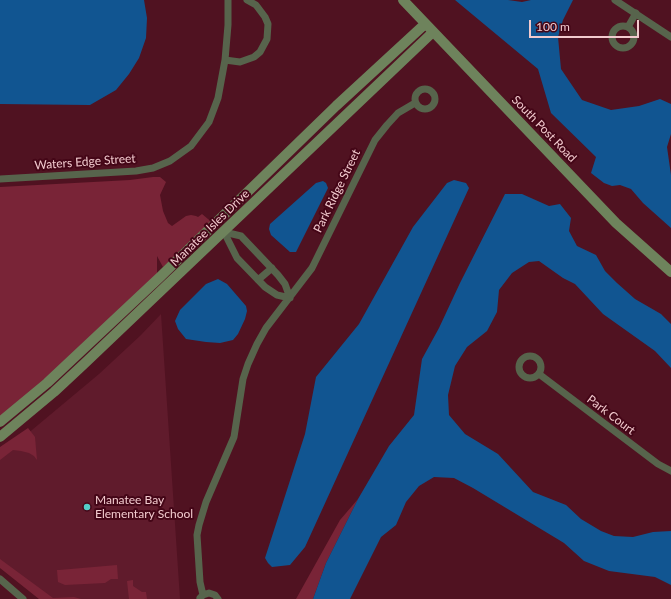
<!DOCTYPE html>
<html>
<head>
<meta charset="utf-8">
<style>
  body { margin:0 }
  #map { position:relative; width:671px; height:599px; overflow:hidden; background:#501221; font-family:Lato,sans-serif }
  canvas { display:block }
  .scale { position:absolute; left:529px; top:20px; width:110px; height:18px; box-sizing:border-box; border:2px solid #f2cace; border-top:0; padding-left:5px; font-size:12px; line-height:14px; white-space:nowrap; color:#f2cace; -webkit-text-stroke:3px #440617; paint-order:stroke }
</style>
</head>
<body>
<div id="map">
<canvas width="671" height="599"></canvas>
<div class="scale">100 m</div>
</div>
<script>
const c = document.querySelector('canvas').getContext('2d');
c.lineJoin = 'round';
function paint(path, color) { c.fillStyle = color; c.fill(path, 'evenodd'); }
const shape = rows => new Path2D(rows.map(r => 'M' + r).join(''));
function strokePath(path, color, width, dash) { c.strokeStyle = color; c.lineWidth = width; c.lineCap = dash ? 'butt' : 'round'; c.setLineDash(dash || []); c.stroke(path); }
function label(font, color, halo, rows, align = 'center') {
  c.font = font + ' Lato,sans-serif'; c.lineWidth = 4; c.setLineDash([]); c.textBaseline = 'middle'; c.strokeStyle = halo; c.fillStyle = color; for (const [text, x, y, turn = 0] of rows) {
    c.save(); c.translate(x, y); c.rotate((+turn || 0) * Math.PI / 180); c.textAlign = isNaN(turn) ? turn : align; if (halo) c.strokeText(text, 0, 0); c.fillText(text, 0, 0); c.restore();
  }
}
const built = shape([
  [161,314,180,599,51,599,0,560,0,455,26,435,99,374,141,335]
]);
const green = shape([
  [153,177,160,177,166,182,160,195,163,211,168,223,172,226,186,216,191,215,196,216,198,217,202,214,214,224,201,236,163,267,157,256,157,279,0,422,0,187,130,180],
  [28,428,35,437,37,460,34,456,29,453,21,451,13,450,0,460,0,447],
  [358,499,326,563,313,599,296,599,340,520],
  [0,559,53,598,74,597,81,599,39,599,0,568],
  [117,565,118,579,111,579,105,583,65,585,58,582,57,570,59,570],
  [133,580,133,586,142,592,146,592,147,599,129,599,127,581]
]);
const water = shape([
  [0,0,144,0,147,18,146,38,139,58,129,74,116,90,90,105,0,104],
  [455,0,508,0,522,2,531,0,573,0,563,20,558,37,561,69,582,100,611,110,639,106,660,99,671,104,671,134,667,147,671,175,671,228,643,203,631,189,620,185,612,186,604,183,591,173,596,157,551,113,538,69],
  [454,180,466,183,469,188,305,547,290,565,272,567,268,563,265,558,305,434,316,377,359,324,413,227,447,183],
  [323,181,326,183,328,188,296,252,290,252,271,235,269,229,270,224,316,183],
  [505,194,522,194,549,206,560,204,571,218,569,231,577,246,596,255,605,271,617,283,635,299,661,314,671,324,671,368,655,351,603,314,575,284,563,278,539,261,529,262,512,273,499,290,497,312,487,331,467,347,455,366,448,395,449,415,465,434,498,454,533,492,566,505,581,519,601,531,614,536,633,537,653,532,671,531,671,585,655,577,609,571,584,561,564,543,473,488,454,478,434,477,419,486,406,502,396,525,381,537,350,599,313,599,326,563,358,499,389,446,414,415,422,359,439,328,460,283],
  [218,279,227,284,246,306,247,311,245,319,238,334,233,340,220,343,206,342,186,339,178,329,175,321,180,310,206,284]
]);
const street = shape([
  [615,0,671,37],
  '612 37a11 11 0 1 1 22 0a11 11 0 1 1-22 0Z',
  [628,27,636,13],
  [225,60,240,62,254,57,260,52,267,39,268,24,265,17,256,5,247,0],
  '415 99a10 10 0 1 1 20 0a10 10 0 1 1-20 0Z',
  [0,179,136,171,153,168,170,161,191,146,209,122,218,98,225,60,228,25,228,0],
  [224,232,241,236,278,275,285,284,290,298,277,295,265,287,237,258,224,232],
  [258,280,272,268],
  '519 367a11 11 0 1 1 22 0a11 11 0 1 1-22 0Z',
  [539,374,658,464,671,471],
  [0,579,23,599],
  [203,595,200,582,197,535,199,525,206,502,234,437,243,379,248,364,257,344,266,328,312,268,375,140,387,125,398,113,415,103],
  [200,598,203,595,209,593,215,595,218,599]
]);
const secondary = shape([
  [403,0,616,223,671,272],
  [0,422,47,383,160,277,336,106,425,24],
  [0,437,54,392,84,364,433,32]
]);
const markers = [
  [87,507,4,"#54cdc8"]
];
const streetNames = [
  ["South Post Road",544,129,46],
  ["Waters Edge Street",85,162,-4],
  ["Park Ridge Street",337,191,-64],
  ["Manatee Isles Drive",210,228,-44],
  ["Park Court",611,415,37]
];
const poiNames = [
  ["Manatee Bay",95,500],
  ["Elementary School",95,514]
];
paint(built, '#601b2c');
paint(green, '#792437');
paint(water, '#115591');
strokePath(street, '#57644c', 7);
strokePath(secondary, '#6e835c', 10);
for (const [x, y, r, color] of markers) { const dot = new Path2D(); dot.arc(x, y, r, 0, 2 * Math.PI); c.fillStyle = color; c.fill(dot); strokePath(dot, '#440617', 1.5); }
label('12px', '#f2cace', '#440617', streetNames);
label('12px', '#f2cace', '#440617', poiNames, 'left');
</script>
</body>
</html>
